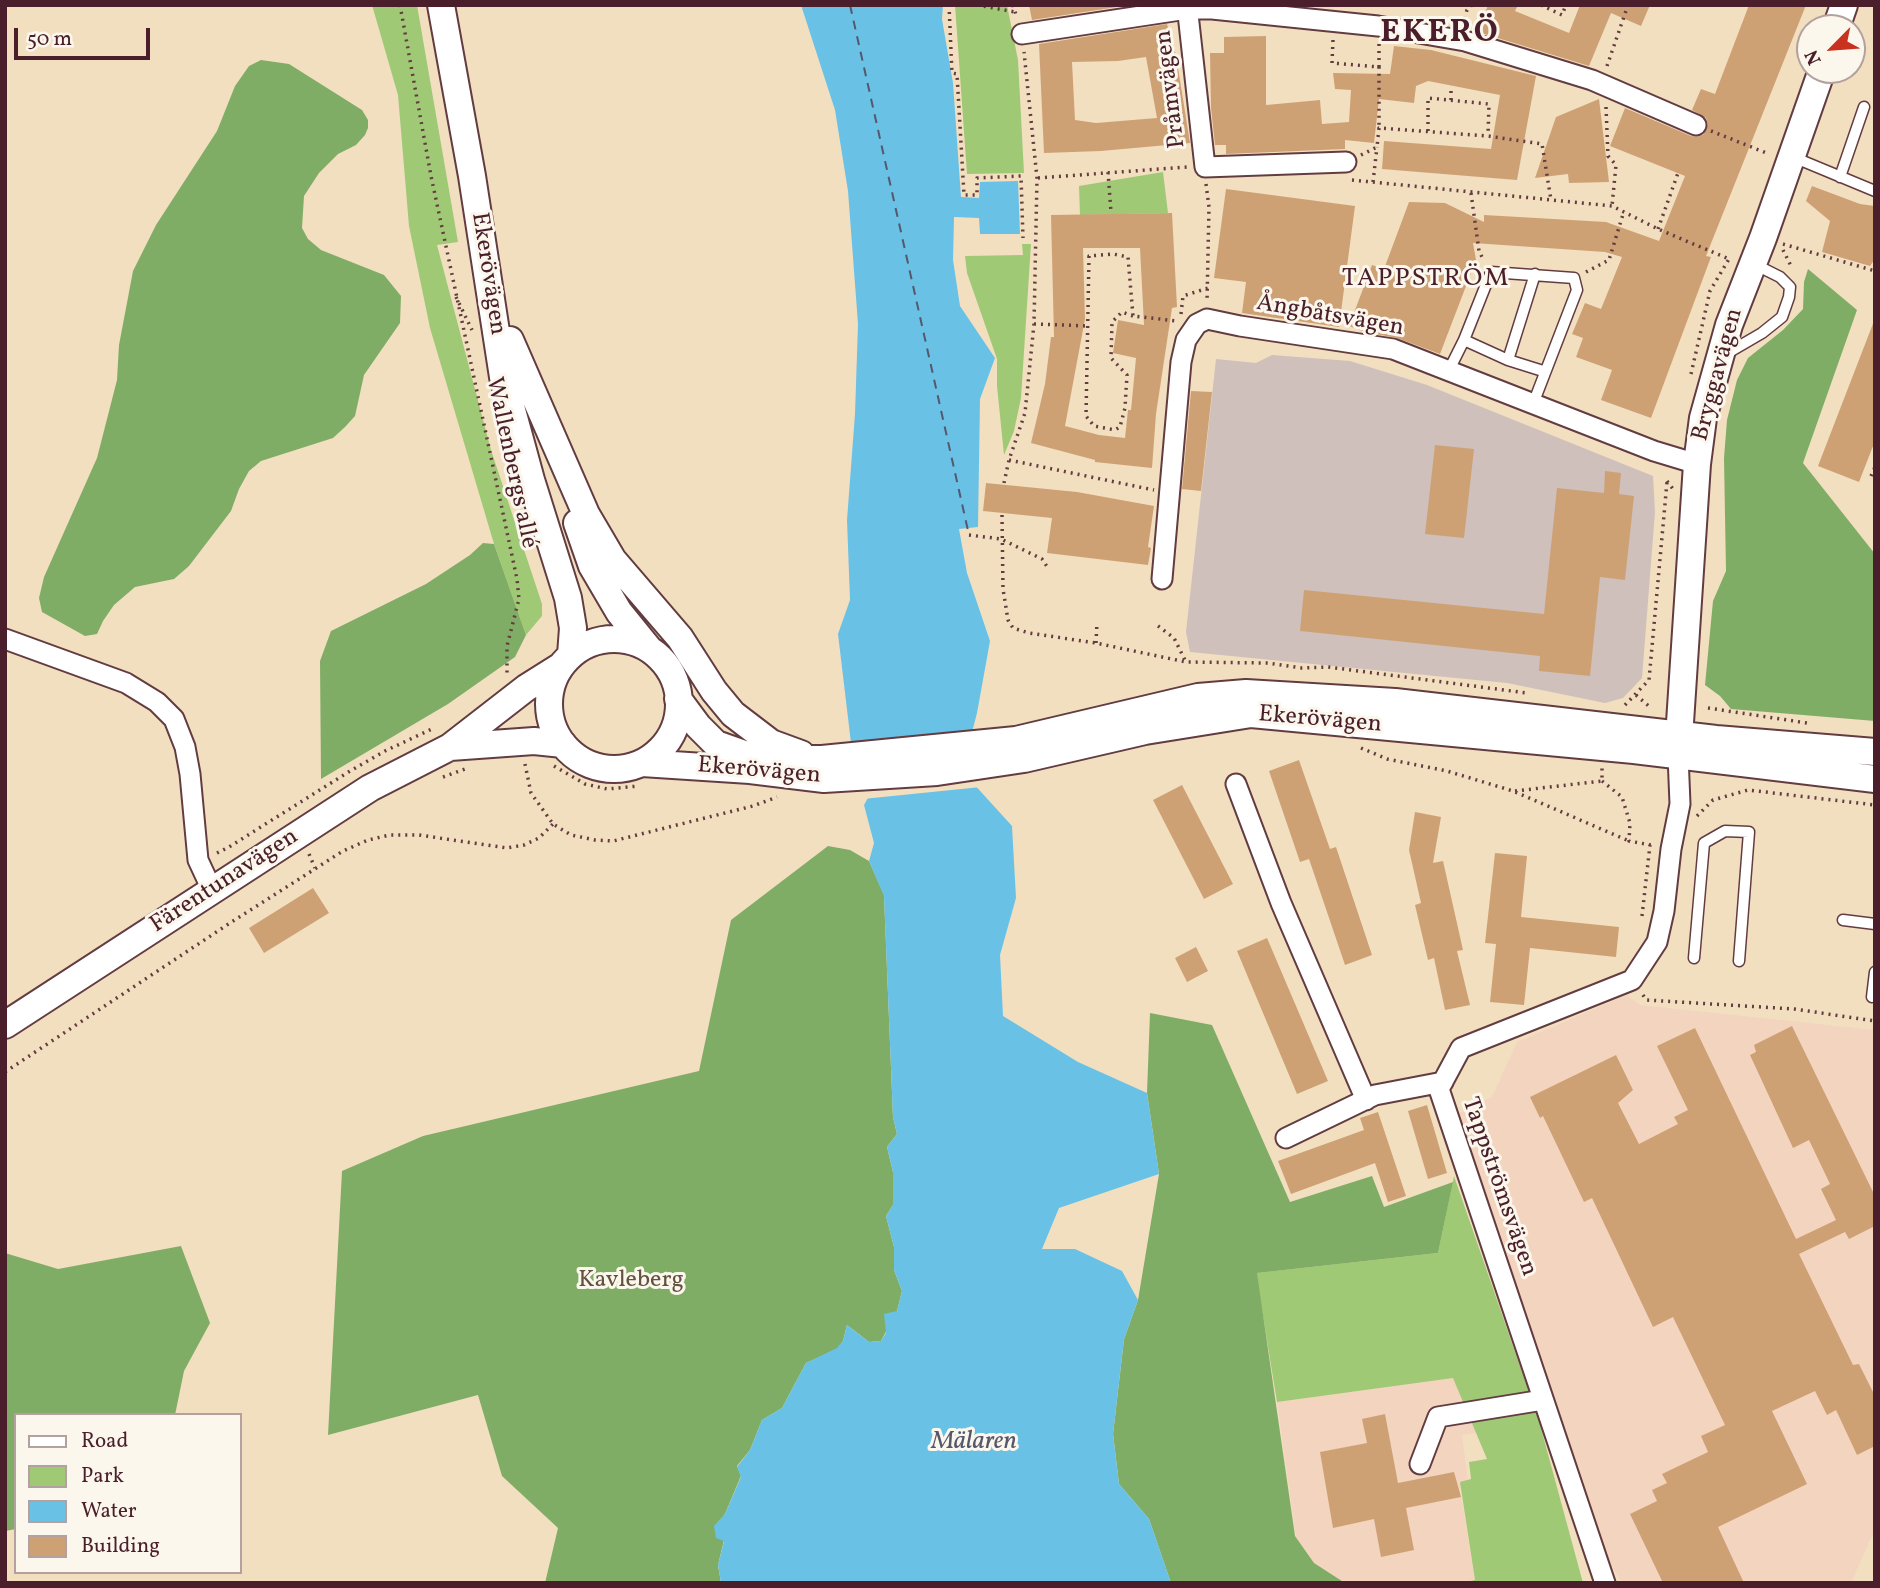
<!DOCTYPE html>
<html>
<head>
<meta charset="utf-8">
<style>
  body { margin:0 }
  #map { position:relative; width:1880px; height:1588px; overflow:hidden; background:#f2dfc0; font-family:Vollkorn,serif }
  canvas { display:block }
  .frame { position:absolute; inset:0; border:7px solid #4a1f2b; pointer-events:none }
  .legend { position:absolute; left:14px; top:1413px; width:228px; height:161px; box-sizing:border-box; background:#fbf7ec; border:2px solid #b4a19f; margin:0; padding:9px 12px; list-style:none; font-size:21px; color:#4a1f2b }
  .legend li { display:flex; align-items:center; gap:14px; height:35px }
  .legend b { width:35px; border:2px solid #b4a19f }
  .north { position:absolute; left:1796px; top:14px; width:70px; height:70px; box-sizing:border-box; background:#fbf7ec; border:2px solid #b4a19f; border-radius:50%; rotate:245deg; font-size:19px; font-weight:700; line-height:28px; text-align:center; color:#4a1f2b }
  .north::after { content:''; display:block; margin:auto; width:24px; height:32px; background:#c8321e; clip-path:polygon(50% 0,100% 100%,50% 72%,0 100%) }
  .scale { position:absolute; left:14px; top:28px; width:136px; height:32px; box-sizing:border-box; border:4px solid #4a1f2b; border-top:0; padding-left:9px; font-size:21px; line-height:24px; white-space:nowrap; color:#4a1f2b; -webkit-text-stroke:5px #fbf7ec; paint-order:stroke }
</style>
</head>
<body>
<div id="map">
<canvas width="1880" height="1588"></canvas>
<div class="frame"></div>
<ul class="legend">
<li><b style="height:9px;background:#fff"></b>Road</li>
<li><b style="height:19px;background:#a0c975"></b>Park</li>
<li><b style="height:19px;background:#69c1e6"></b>Water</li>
<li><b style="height:19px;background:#cea175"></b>Building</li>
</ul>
<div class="north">N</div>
<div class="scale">50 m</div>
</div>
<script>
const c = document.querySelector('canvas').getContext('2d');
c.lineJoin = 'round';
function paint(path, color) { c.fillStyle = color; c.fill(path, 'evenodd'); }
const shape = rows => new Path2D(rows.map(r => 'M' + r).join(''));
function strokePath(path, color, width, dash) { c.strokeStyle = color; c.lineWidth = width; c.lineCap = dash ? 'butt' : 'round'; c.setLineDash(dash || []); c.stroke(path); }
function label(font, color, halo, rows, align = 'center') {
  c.font = font + ' Vollkorn,serif'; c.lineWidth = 6; c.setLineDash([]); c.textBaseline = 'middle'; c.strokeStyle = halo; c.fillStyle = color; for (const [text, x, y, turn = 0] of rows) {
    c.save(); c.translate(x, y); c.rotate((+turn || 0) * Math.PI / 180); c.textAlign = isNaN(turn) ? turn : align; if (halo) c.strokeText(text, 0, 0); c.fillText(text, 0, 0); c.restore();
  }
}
const built = shape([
  [1627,995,1640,1005,1875,1030,1875,1529,1851,1583,1622,1583,1610,1563,1453,1116,1492,1097,1517,1042],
  [1512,1369,1520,1427,1462,1435,1468,1481,1460,1490,1475,1581,1461,1583,1345,1583,1314,1563,1296,1537,1277,1402]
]);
const industrial = shape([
  [1272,355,1350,361,1427,385,1653,476,1655,512,1642,678,1623,698,1605,703,1507,683,1190,652,1186,632,1216,359,1256,363]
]);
const green = shape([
  [372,5,417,5,458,242,437,245,491,450,542,604,542,616,526,635,494,544,430,328,409,226,398,95],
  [955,5,1007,5,1018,60,1024,173,967,174],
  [1163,172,1168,213,1080,215,1079,186],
  [1022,244,1031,244,1021,398,1014,431,1004,455,997,386,997,359,967,273,965,256,1023,255],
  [1454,1176,1539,1421,1583,1583,1462,1583,1475,1580,1460,1482,1471,1479,1469,1462,1487,1459,1453,1378,1277,1402,1256,1273,1438,1253]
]);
const forest = shape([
  [261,60,289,64,362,110,368,120,368,128,365,135,356,145,338,154,319,173,304,196,302,228,308,239,321,250,384,275,401,296,400,323,364,375,355,416,345,427,333,438,261,461,249,471,239,489,231,511,189,566,174,579,135,587,114,605,103,621,97,634,85,636,42,612,39,598,44,577,97,458,117,380,119,345,133,271,156,225,217,131,235,86,249,66],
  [1808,269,1857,310,1803,463,1875,554,1875,721,1731,709,1720,696,1705,685,1713,601,1726,571,1724,458,1727,420,1737,380,1748,358,1783,330,1803,309,1804,282],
  [483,543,494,544,526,635,515,657,448,704,321,779,320,661,331,631,426,584,470,555],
  [828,846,850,850,869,861,884,895,893,1117,897,1134,887,1147,893,1172,893,1205,886,1216,894,1247,894,1270,902,1291,897,1311,881,1341,869,1342,847,1325,843,1341,837,1349,806,1363,782,1408,762,1420,750,1450,737,1466,741,1476,725,1514,715,1526,724,1540,718,1565,721,1583,545,1583,558,1528,502,1476,478,1395,328,1435,342,1171,423,1136,699,1071,731,920],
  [1150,1013,1212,1025,1290,1202,1372,1176,1384,1207,1453,1182,1438,1253,1257,1273,1295,1536,1314,1563,1345,1583,1171,1583,1149,1519,1119,1484,1113,1434,1124,1339,1138,1300,1159,1174,1147,1093],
  [181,1246,210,1323,184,1371,175,1415,16,1415,16,1529,5,1531,5,1253,58,1269]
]);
const water = shape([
  [801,5,943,5,942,19,953,83,961,197,979,198,980,182,1018,181,1020,234,980,234,979,218,954,217,953,260,960,306,995,358,980,399,978,527,959,529,967,573,990,641,977,713,962,771,1012,826,1016,898,1000,955,1003,1016,1078,1062,1147,1093,1159,1174,1059,1208,1042,1249,1075,1249,1122,1271,1138,1300,1124,1339,1113,1434,1119,1484,1149,1519,1171,1583,721,1583,718,1565,724,1541,716,1538,714,1526,725,1514,741,1477,737,1467,750,1450,762,1420,782,1408,806,1363,837,1348,843,1341,847,1325,869,1342,881,1341,886,1333,884,1314,897,1311,902,1291,894,1270,894,1247,886,1216,893,1205,893,1172,887,1147,897,1134,893,1117,884,896,869,861,874,843,864,805,884,769,864,749,851,743,838,634,850,600,847,520,855,414,858,324,848,191,835,110]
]);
const pier = shape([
  [880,768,966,770,981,787,863,799]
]);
const ferry = shape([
  [850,5,969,535]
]);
const building = shape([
  [1029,5,1130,5,1032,20],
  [1488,5,1518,5,1515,11,1569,33,1580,5,1650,5,1641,26,1611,13,1589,66,1478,32],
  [1749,5,1806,5,1706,256,1711,257,1651,418,1601,400,1612,370,1576,357,1583,338,1572,334,1585,303,1601,309,1622,257,1605,252,1473,243,1476,260,1440,354,1397,338,1365,332,1349,326,1372,265,1384,269,1409,202,1445,203,1484,222,1484,215,1606,222,1659,241,1685,176,1610,146,1625,108,1691,136,1698,137,1704,134,1708,124,1706,118,1692,110,1701,89,1715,94],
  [1167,24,1176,55,1190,143,1101,151,1044,153,1039,44],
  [1146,57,1157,118,1096,123,1075,120,1072,62,1118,61],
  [1266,36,1266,105,1320,100,1322,124,1349,122,1351,90,1335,89,1333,73,1390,74,1394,46,1431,50,1536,76,1517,180,1382,169,1384,141,1491,149,1500,95,1428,81,1416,86,1414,103,1379,99,1374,143,1345,140,1345,149,1226,154,1226,145,1215,145,1211,108,1210,53,1224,53,1224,37],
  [1599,99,1609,182,1569,183,1568,174,1535,178,1556,117],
  [1812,186,1860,204,1875,206,1875,259,1870,266,1822,252,1830,221,1806,201],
  [1226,189,1355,206,1339,327,1242,313,1246,282,1214,278],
  [1172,213,1177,307,1172,308,1156,414,1152,468,1095,462,1095,460,1031,443,1045,384,1051,337,1054,337,1051,215],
  [1083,248,1140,248,1144,325,1118,320,1113,353,1136,358,1131,410,1128,410,1125,438,1099,435,1065,426,1085,319],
  [1874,321,1875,441,1859,482,1818,466],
  [1191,391,1212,392,1201,491,1182,489],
  [1435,445,1474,449,1464,538,1425,534],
  [1605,471,1621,473,1619,494,1634,496,1625,580,1600,577,1590,676,1539,671,1540,656,1300,631,1304,590,1544,614,1557,488,1604,493],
  [986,483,1077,492,1154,506,1148,547,1151,548,1148,565,1047,553,1052,518,983,511],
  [1299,760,1330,849,1336,847,1372,955,1345,965,1309,859,1300,862,1269,771],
  [1182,785,1233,884,1204,899,1153,800],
  [1415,812,1441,817,1433,863,1443,861,1463,950,1457,951,1470,1005,1445,1010,1434,958,1428,960,1415,905,1421,903,1409,850],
  [1495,853,1527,856,1521,917,1619,927,1616,957,1530,948,1524,1005,1490,1002,1496,944,1485,943],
  [313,888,329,913,264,953,249,928],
  [1267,938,1328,1081,1297,1094,1237,951],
  [1196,947,1208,971,1187,982,1175,958],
  [1792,1026,1875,1196,1875,1226,1849,1239,1845,1232,1799,1254,1853,1365,1859,1364,1875,1396,1875,1446,1857,1455,1836,1410,1827,1415,1815,1391,1772,1411,1807,1484,1718,1527,1744,1583,1663,1583,1630,1514,1657,1501,1652,1490,1667,1483,1662,1474,1708,1452,1701,1436,1725,1425,1673,1317,1653,1327,1592,1198,1584,1202,1543,1116,1540,1118,1530,1097,1616,1055,1633,1090,1618,1103,1639,1144,1678,1124,1674,1117,1688,1110,1657,1046,1695,1028,1796,1239,1836,1220,1821,1189,1830,1184,1809,1140,1793,1148,1750,1055,1756,1052,1754,1045],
  [1427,1105,1447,1173,1428,1179,1408,1111],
  [1378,1112,1406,1196,1388,1202,1375,1163,1291,1194,1278,1161,1364,1130,1360,1118],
  [1385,1414,1398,1483,1454,1472,1461,1497,1406,1508,1414,1550,1381,1557,1374,1519,1333,1528,1320,1452,1367,1443,1362,1419]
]);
const path = shape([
  [400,5,431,176,517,579,519,599,507,646,507,676],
  [949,5,952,73,957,74,964,195,977,195,977,178,1021,176,1023,238],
  [977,5,1015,12],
  [1013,5,1017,18],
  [1541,5,1562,15,1566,5],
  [1462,25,1467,10,1472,5],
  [1333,40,1332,63,1379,67,1379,128],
  [1379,44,1379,67],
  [1607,66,1628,5],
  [1451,100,1451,86],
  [1606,107,1608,156,1616,165,1612,206],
  [1428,131,1428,98,1489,104,1488,135],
  [1711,131,1769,154],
  [1361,155,1377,147,1379,128,1488,136,1542,144,1551,200],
  [1108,172,1111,212],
  [1038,178,1187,167],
  [1352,180,1612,206,1658,229,1729,259],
  [1373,182,1377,147],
  [1206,184,1209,207,1207,302],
  [1471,193,1479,251,1484,261],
  [1658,229,1678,173],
  [1783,244,1875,271],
  [1783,250,1792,268],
  [1586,272,1609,260,1624,211],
  [456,297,472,330],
  [1181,314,1183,296,1208,288],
  [1133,316,1122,312,1112,322,1111,358,1127,375,1125,408,1120,427,1115,430,1094,426,1086,416,1089,256,1113,254,1128,257,1133,316,1177,321],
  [1034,324,1088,326],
  [1691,374,1710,291,1729,259],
  [1009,460,1154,490],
  [1871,476,1875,467],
  [1667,481,1673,489],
  [1004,483,1009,460,1025,413,1034,324,1037,178,1024,52],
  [1002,515,1003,589,1008,620,1013,628,1029,633,1096,643,1186,662,1268,663,1302,668,1328,667,1527,693],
  [969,535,1001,539,1042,559,1048,568],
  [1158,626,1174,638,1186,662],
  [1096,643,1097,622],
  [1636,695,1651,708],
  [1625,705,1649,680,1667,482],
  [1708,708,1807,723],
  [1361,748,1387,759,1447,771,1513,791,1629,841],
  [525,764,531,793,553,824,571,835,595,840,613,841,753,806,777,797],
  [554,766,585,784,607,789,639,786],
  [443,777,465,769],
  [1602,781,1622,797,1630,823,1629,841,1651,845],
  [1515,791,1602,781,1602,768],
  [1697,816,1713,800,1748,790,1875,805],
  [217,853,229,847,350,771,385,751,434,728],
  [309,854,315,868],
  [1642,916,1650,845],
  [1643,995,1646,1000,1794,1009,1875,1021],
  [5,1072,230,923,343,851,368,840,390,835,419,835,507,848,524,845,539,838,553,824]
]);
const service = shape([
  [1793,157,1875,191],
  [1840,177,1864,107],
  [1464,340,1491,272,1574,278,1577,290,1533,404],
  [1726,354,1762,333,1782,317,1789,297,1790,287,1780,277,1754,264],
  [1508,360,1535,274],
  [1449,370,1464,340,1508,360,1543,371],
  [1843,920,1875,924],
  [1694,958,1704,843,1725,831,1749,832,1739,961],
  [1872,997,1875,972]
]);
const minor = shape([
  [1187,5,1205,167,1346,162],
  [1022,34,1187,9,1212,9,1378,26,1465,41,1592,80,1696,125],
  [1162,579,1181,362,1186,340,1197,324,1207,319,1240,326,1393,349,1654,451,1697,464],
  [5,639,126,683,157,702,174,719,185,747,190,774,198,860,212,890],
  [1236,784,1281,903,1366,1100],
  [1286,1138,1375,1095,1443,1082],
  [1420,1464,1438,1417,1543,1400],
  [1605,1583,1439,1089,1461,1048,1632,980,1657,942,1664,911,1671,849,1680,804,1678,755]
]);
const secondary = shape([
  [441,5,472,176,503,377,531,480,568,598,573,628,571,655],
  [1836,28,1844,5],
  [510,340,586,514,613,560,680,638,714,691,733,714,771,743,801,754],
  [577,523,592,566,619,612,649,649],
  '549 704a65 65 0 1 1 130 0a65 65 0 1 1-130 0Z',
  [678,699,698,726,716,744,758,759,822,759,1016,740,1198,697,1246,693,1395,702,1716,739,1875,752],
  [450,747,534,741,563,744],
  [1678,753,1697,464,1703,418,1729,325,1763,238,1822,70],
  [642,763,750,770,824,779,937,772,1024,759,1145,731,1251,714,1634,750,1875,779],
  [5,1025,370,788,450,747,526,688,561,666]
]);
const streetNames = [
  ["Pråmvägen",1172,89,-97],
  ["Ekerövägen",487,274,81],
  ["Ångbåtsvägen",1330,317,10],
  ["Bryggavägen",1719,375,-75],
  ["Wallenbergs allé",510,463,78],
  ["Ekerövägen",1320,721,5],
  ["Ekerövägen",759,772,5],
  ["Färentunavägen",225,882,-33],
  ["Tappströmsvägen",1498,1187,71]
];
const parkNames = [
  ["Kavleberg",631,1282]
];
const neighbourhoodNames = [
  ["TAPPSTRÖM",1426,280]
];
const waterNames = [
  ["Mälaren",974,1443]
];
const districtNames = [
  ["EKERÖ",1440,35]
];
paint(built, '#f3d4bf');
paint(industrial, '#cfc0bb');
paint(green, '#a0c975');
paint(forest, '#80ad66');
paint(water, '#69c1e6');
paint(pier, '#f2dfc0');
strokePath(ferry, '#55586c', 2, [9, 7]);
paint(building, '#cea175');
strokePath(service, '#633c41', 13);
strokePath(minor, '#633c41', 23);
strokePath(secondary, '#633c41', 30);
strokePath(path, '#633c41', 3.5, [2, 5]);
strokePath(service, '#fff', 10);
strokePath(minor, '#fff', 19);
strokePath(secondary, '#fff', 26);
label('24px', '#4a1f2b', '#fbf7ec', streetNames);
label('24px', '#645241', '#fbf7ec', parkNames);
c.letterSpacing = '2px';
label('26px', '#4a1f2b', '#fbf7ec', neighbourhoodNames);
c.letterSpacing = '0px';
label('italic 26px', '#55586c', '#fbf7ec', waterNames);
c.letterSpacing = '2px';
label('bold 32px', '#4a1f2b', '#fbf7ec', districtNames);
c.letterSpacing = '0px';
</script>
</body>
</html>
